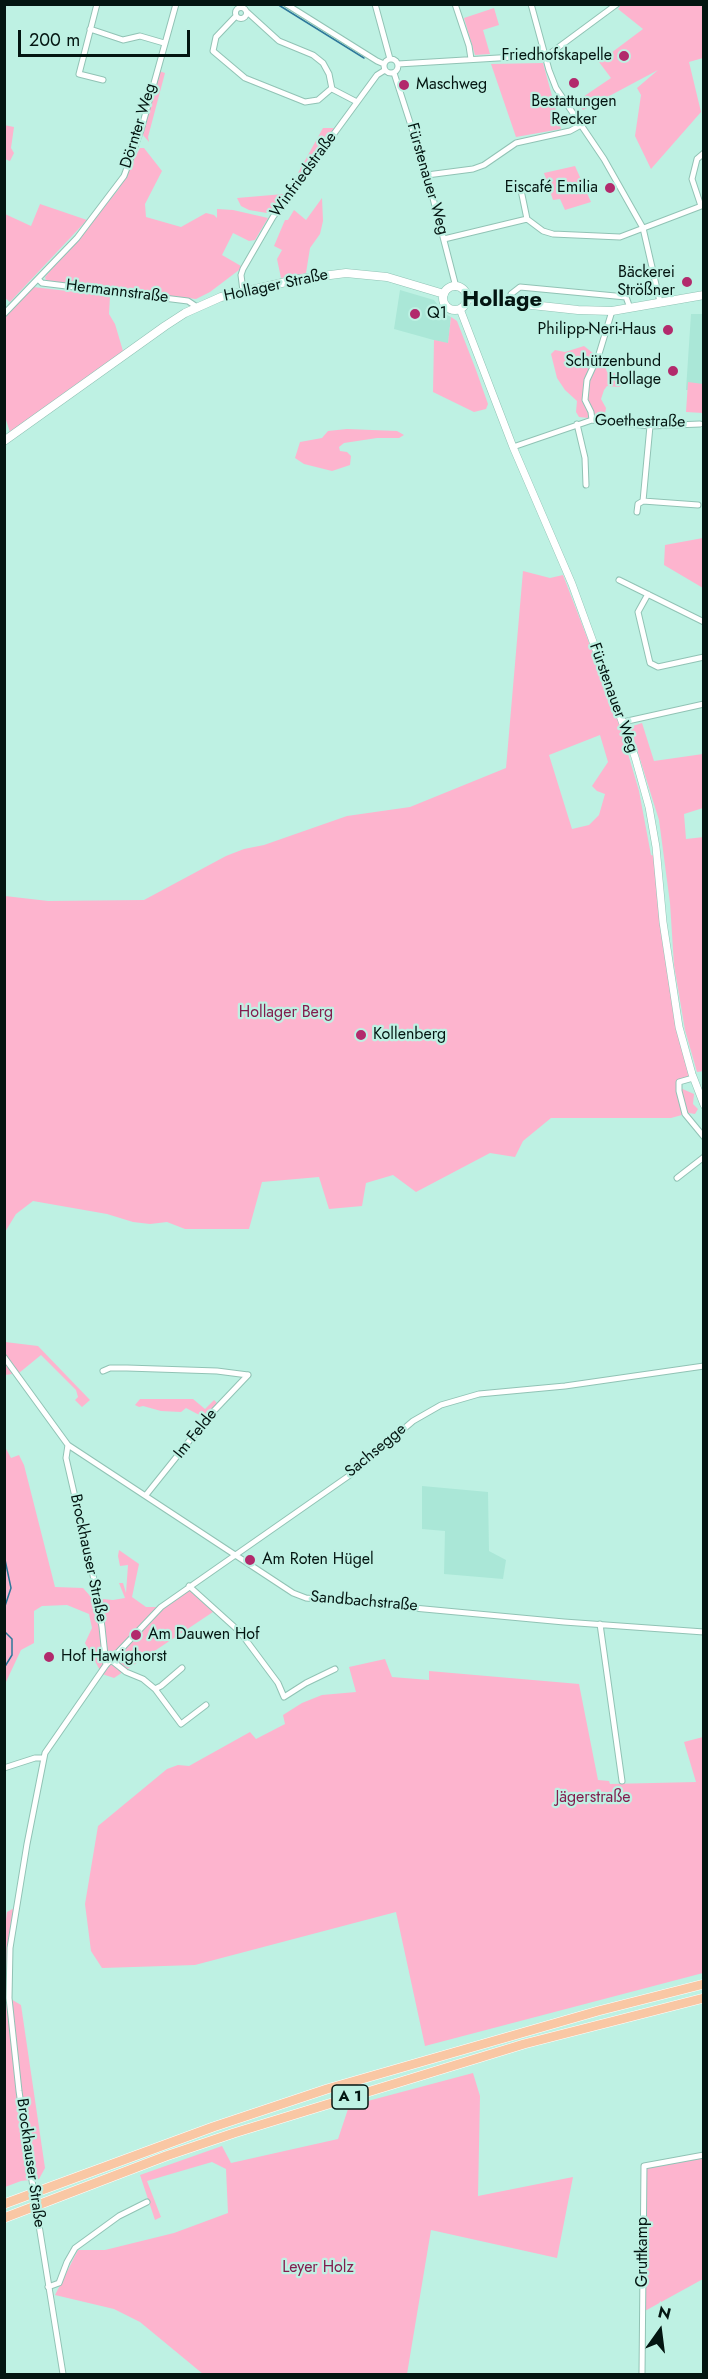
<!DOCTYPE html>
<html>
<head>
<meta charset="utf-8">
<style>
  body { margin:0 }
  #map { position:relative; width:708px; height:2379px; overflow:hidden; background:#bef1e3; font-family:Jost,sans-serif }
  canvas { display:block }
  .frame { position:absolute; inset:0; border:6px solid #031511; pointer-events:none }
  .north { position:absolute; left:630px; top:2301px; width:60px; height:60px; -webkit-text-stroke:4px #bef1e3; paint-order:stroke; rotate:14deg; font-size:16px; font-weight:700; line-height:24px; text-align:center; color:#031511 }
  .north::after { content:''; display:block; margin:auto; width:21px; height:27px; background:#031511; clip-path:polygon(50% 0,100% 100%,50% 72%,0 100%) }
  .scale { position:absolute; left:18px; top:30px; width:172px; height:27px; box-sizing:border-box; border:3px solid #031511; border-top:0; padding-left:8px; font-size:18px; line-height:21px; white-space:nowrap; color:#031511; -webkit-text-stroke:4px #bef1e3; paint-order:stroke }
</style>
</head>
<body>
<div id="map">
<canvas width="708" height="2379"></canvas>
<div class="frame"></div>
<div class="north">N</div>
<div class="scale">200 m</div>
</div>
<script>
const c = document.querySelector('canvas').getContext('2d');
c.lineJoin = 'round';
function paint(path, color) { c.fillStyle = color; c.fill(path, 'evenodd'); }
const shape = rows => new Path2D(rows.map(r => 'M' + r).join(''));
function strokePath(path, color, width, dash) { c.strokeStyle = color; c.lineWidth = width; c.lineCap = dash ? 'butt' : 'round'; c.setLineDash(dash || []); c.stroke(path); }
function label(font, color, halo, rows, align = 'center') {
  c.font = font + ' Jost,sans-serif'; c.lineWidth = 4.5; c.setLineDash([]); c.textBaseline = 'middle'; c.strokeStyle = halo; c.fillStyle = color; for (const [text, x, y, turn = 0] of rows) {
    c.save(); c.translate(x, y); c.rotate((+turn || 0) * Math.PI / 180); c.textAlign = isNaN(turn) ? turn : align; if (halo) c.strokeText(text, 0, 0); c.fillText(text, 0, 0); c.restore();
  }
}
const built = shape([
  [400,290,434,300,445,314,451,317,448,344,394,329],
  [691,314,703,314,703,391,686,390],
  [422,1486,488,1492,489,1551,506,1560,503,1579,444,1574,445,1531,422,1529]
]);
const green = shape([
  [621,5,703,5,703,58,689,62,701,112,651,169,635,136,641,95,637,88,658,70,583,110,577,101,611,78,599,62,643,29,618,9],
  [494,8,499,25,483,30,490,54,475,55,464,18],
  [543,63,561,129,516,137,491,64],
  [159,71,165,73,148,137,149,142,143,135],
  [4,125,14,127,11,148,14,153,10,161,5,159],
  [323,128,335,128,301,174,298,173],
  [140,148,144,148,162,171,145,204,146,217,181,227,206,213,214,215,217,218,217,209,233,210,268,218,255,240,249,241,233,233,222,255,241,266,239,270,210,292,196,299,46,281,45,277,118,190],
  [575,166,591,202,565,210,560,199,553,200,544,173],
  [284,194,274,210,267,213,249,210,241,206,237,198],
  [322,198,323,221,320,234,310,248,306,273,281,278,277,259,282,250,274,246,285,220,288,220,294,210,306,220],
  [40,204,87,220,10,302,5,298,5,214,31,226],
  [33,287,110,296,109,314,115,324,123,351,10,432,5,417,5,317],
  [451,317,457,321,476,370,488,404,486,409,474,412,433,392,434,340,448,343],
  [584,346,603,361,607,372,619,374,624,377,623,384,619,387,607,386,604,390,601,399,606,408,605,414,599,419,579,417,576,412,577,401,565,390,557,378,551,354,555,350,565,352],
  [688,382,703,384,703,413,686,412],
  [347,429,397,431,404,435,399,438,377,438,344,443,339,447,340,451,347,452,351,456,350,465,332,471,304,464,295,458,300,442,322,438,328,431],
  [703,538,704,538,703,588,664,565,665,545],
  [523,571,550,578,563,575,615,710,639,791,651,855,658,857,675,1004,693,1078,679,1082,678,1087,694,1094,693,1104,698,1109,695,1114,689,1113,671,1118,551,1118,523,1141,515,1157,490,1153,416,1192,393,1175,366,1183,362,1206,329,1209,319,1177,262,1182,249,1229,185,1229,167,1222,150,1224,133,1222,107,1214,33,1201,16,1214,5,1232,5,896,48,901,144,900,226,856,244,849,264,845,347,816,410,807,506,768],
  [600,735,608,762,592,786,597,791,605,794,599,815,589,825,572,829,549,755],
  [642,723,654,761,703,754,703,808,684,814,686,839,704,837,704,1071,697,1072,685,1030,674,965,670,903,659,820,630,727],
  [5,1342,38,1346,90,1400,82,1407,75,1400,78,1397,76,1390,41,1355,19,1373,5,1375],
  [140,1399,193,1399,205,1409,214,1400,219,1405,207,1419,186,1408,181,1412,161,1411,143,1406,139,1407,135,1405],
  [4,1445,11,1458,19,1455,24,1465,55,1587,83,1588,92,1598,113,1600,125,1598,119,1583,123,1583,126,1593,128,1565,120,1566,118,1556,119,1550,139,1564,132,1597,146,1607,161,1607,189,1586,216,1610,114,1678,102,1674,85,1643,92,1628,89,1614,67,1605,42,1606,34,1611,34,1643,21,1650,5,1684],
  [385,1659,392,1677,429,1680,429,1671,579,1684,598,1780,609,1781,610,1784,696,1782,684,1742,703,1737,703,1973,425,2046,396,1912,195,1965,102,1968,91,1951,85,1904,98,1826,167,1769,178,1765,189,1766,250,1732,256,1739,285,1724,283,1715,302,1703,322,1695,356,1692,349,1667],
  [16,1907,10,1948,9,1998,21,2005,45,2168,39,2179,21,2181,5,2187,5,1927,7,1912],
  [473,2073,480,2096,478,2196,573,2177,557,2258,431,2230,407,2374,203,2374,140,2322,114,2309,55,2295,78,2250,105,2250,174,2233,228,2213,226,2169,212,2162,147,2181,161,2217,155,2220,140,2175,222,2146,231,2163,338,2139,349,2106],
  [703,2157,703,2279,643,2312,645,2168]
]);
const stream = shape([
  [277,4,364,58],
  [4,1555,11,1588,4,1609],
  [4,1631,12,1639,12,1655,4,1668]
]);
const minor = shape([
  [97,4,79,74,103,80],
  [286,4,377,61,384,64],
  [375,4,390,59],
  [455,4,469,46,471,59],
  [531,4,549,70,556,88,604,159,643,228,660,302],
  '235.5 13a5.5 5.5 0 1 1 11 0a5.5 5.5 0 1 1-11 0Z',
  [246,11,279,41,313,55,323,63,329,74,332,89,357,102],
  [236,16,216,37,213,51,245,78,305,102,318,100,332,88],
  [90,29,123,40,140,36,164,43],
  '384 66a7 7 0 1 1 14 0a7 7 0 1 1-14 0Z',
  [398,64,548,55,617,4],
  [394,73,427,175,456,287],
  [427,175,473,169,484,165,516,143,570,131,581,125],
  [521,190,527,219],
  [701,206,692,179,697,159,704,153],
  [444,239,527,219,543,231,553,234,620,237,704,205],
  [38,279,42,283,188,301,197,307],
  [243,291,241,275,243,269,273,217,377,75,385,70],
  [510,303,511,294,520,287,626,297,630,308],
  [4,314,77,238,124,176,141,130,176,4],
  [592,420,591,412,585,400,587,380,599,354,612,311],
  [577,424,585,458,586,485],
  [513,447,592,420,650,426,700,424],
  [643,501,698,505],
  [637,512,638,504,643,501,650,426],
  [619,580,704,622],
  [648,594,638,612,650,663,658,667,704,657],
  [623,722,704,704],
  [693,1078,679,1082,679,1091,685,1114,704,1137],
  [677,1178,704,1157],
  [4,1357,68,1445,293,1593,306,1598,564,1622,704,1632],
  [103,1371,110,1368,127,1368,217,1371,248,1375],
  [68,1445,66,1458,93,1575,102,1627,106,1665],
  [146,1495,210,1415,248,1375],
  [189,1586,240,1632,278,1683,284,1697,306,1683,335,1669],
  [600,1624,622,1781],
  [111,1660,126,1672,143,1679,155,1689,181,1724,206,1705],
  [155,1689,161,1686,182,1668],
  [4,1768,35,1758,44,1758],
  [31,2174,19,2091,9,1998,10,1948,27,1844,45,1753,106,1665,161,1607,350,1475,413,1421,441,1405,479,1394,565,1386,704,1366],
  [38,2219,63,2374],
  [48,2287,59,2283,67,2262,75,2248,119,2216,147,2202],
  [642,2374,644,2166,704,2155]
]);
const tertiary = shape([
  [460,309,513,447,572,584,635,757,649,807,656,847,663,922,679,1027,692,1074,704,1105]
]);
const secondary = shape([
  '443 298a12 12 0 1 1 24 0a12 12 0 1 1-24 0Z',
  [467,298,578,310,612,311,704,295],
  [4,441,165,326,185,313,221,297,299,279,346,273,387,277,444,294]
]);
const motorway = shape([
  [4,2204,213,2127,327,2089,598,2011,704,1984],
  [4,2218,166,2156,234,2133,524,2044,704,1998]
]);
const minorBridge = shape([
  [31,2174,38,2219]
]);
const markers = [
  [624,56,6,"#b22a6c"],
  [574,83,6,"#b22a6c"],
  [404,85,6,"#b22a6c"],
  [610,188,6,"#b22a6c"],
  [687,282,6,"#b22a6c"],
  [415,314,6,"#b22a6c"],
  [668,330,6,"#b22a6c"],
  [673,371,6,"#b22a6c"],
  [361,1035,6,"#b22a6c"],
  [250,1560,6,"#b22a6c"],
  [136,1635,6,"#b22a6c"],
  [49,1657,6,"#b22a6c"]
];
const shields = [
  [350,2097,36]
];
const shieldNames = [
  ["A 1",350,2097]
];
const poiNames = [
  ["Friedhofskapelle",612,56,"right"],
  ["Maschweg",416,85],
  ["Bestattungen",574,102,"center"],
  ["Recker",574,120,"center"],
  ["Eiscafé Emilia",598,188,"right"],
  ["Bäckerei",675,273,"right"],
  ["Strößner",675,291,"right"],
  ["Q1",427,314],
  ["Philipp-Neri-Haus",656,330,"right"],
  ["Schützenbund",661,362,"right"],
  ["Hollage",661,380,"right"],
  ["Kollenberg",373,1035],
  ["Am Roten Hügel",262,1560],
  ["Am Dauwen Hof",148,1635],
  ["Hof Hawighorst",61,1657]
];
const streetNames = [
  ["Dörnter Weg",139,126,-73],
  ["Winfriedstraße",304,175,-54],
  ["Fürstenauer Weg",427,179,74],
  ["Hollager Straße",276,286,-12],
  ["Hermannstraße",117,292,7],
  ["Goethestraße",640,422,1],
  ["Fürstenauer Weg",613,698,70],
  ["Im Felde",196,1434,-51],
  ["Sachsegge",376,1451,-40],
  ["Brockhauser Straße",88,1558,78],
  ["Sandbachstraße",364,1602,5],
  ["Brockhauser Straße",30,2163,82],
  ["Gruttkamp",643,2252,-90]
];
const parkNames = [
  ["Hollager Berg",286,1013],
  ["Jägerstraße",593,1798],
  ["Leyer Holz",318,2268]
];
const districtNames = [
  ["Hollage",502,301]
];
paint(built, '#aae7d7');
paint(green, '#fdb4ce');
strokePath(stream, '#2e789b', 1.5);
strokePath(minor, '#91c3b5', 7);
strokePath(tertiary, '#91c3b5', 8);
strokePath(secondary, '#91c3b5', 9);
strokePath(motorway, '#fff', 10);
strokePath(minor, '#fff', 5);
strokePath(tertiary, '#fff', 7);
strokePath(secondary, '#fff', 8);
strokePath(motorway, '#f9c7a4', 9);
strokePath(minorBridge, '#91c3b5', 7, []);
strokePath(minorBridge, '#fff', 5);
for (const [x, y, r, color] of markers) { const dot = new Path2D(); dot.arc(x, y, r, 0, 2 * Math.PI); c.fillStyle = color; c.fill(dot); strokePath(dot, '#bef1e3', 2); }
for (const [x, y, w] of shields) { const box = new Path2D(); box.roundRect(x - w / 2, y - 12, w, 24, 4.5); c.fillStyle = '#bef1e3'; c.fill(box); strokePath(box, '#031511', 1.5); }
label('bold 15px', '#031511', null, shieldNames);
label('16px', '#031511', '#bef1e3', poiNames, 'left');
label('16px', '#031511', '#bef1e3', streetNames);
label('16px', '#821d4e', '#bef1e3', parkNames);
label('bold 22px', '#031511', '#bef1e3', districtNames);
</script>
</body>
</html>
